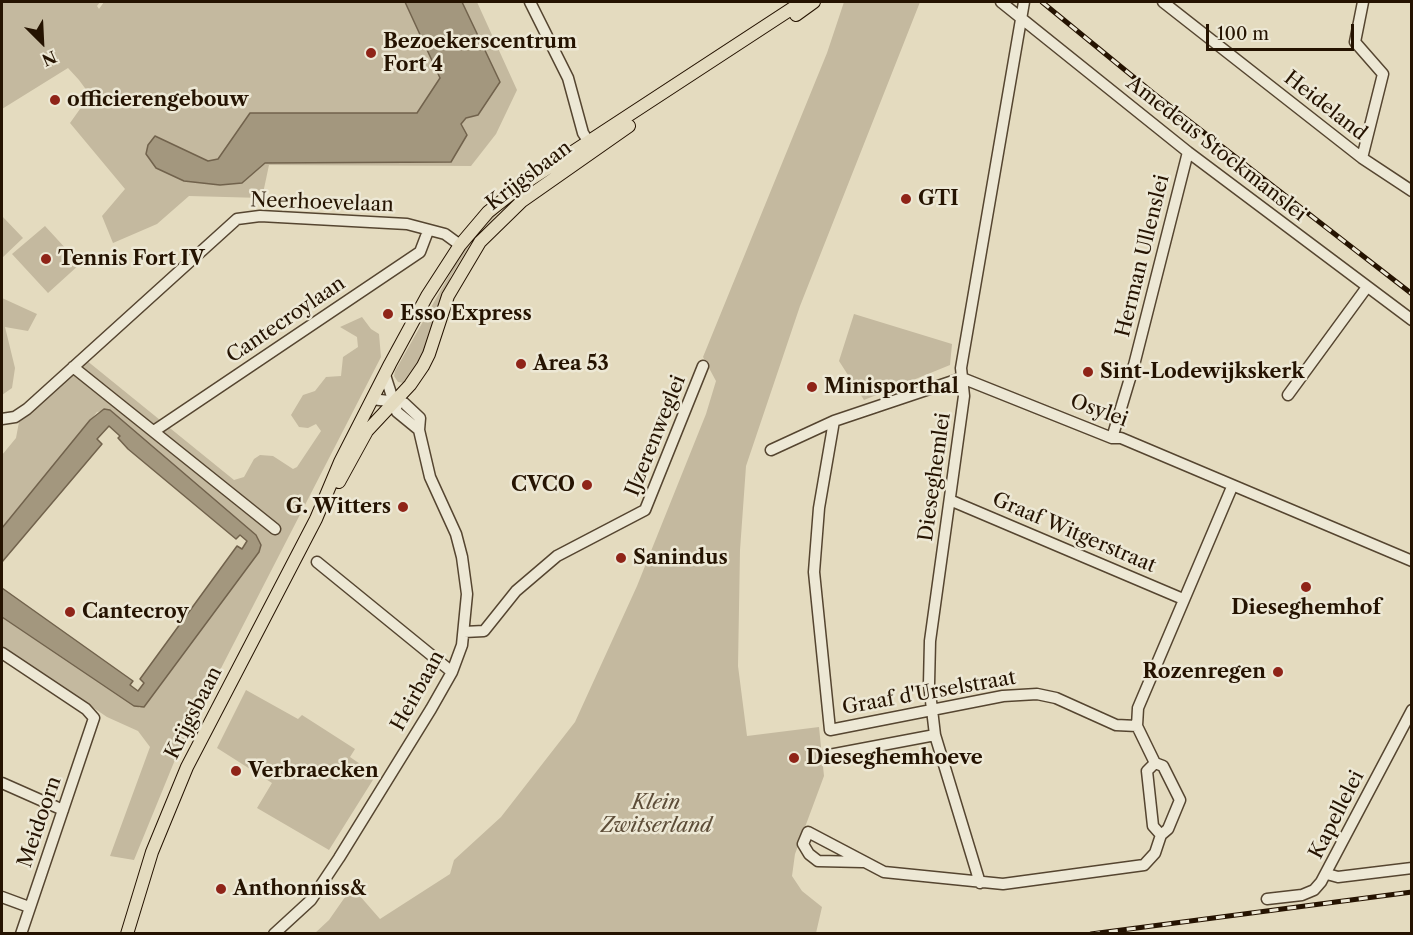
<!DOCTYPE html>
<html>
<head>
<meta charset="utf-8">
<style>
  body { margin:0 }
  #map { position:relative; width:1413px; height:935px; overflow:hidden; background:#e4dbbf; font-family:"Libre Caslon Text",serif }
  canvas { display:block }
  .frame { position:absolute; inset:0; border:3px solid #251301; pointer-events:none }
  .north { position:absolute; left:12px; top:12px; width:60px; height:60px; -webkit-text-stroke:4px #ede8d5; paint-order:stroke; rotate:156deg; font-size:16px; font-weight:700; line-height:24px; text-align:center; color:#251301 }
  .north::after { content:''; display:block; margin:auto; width:21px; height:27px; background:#251301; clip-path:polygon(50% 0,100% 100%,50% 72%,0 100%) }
  .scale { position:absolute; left:1206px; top:24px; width:148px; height:27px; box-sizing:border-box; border:3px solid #251301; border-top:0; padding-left:8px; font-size:18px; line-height:21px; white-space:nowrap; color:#251301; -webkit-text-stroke:4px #ede8d5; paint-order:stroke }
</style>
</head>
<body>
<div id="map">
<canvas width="1413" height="935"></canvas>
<div class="frame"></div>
<div class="north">N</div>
<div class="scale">100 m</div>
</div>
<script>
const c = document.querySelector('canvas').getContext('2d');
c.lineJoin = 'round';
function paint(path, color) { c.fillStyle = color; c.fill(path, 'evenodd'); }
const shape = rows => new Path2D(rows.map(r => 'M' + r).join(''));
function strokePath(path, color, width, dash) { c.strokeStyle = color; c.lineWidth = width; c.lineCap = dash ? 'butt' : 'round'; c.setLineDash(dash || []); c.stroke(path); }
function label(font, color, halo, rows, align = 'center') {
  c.font = font + ' "Libre Caslon Text",serif'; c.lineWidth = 5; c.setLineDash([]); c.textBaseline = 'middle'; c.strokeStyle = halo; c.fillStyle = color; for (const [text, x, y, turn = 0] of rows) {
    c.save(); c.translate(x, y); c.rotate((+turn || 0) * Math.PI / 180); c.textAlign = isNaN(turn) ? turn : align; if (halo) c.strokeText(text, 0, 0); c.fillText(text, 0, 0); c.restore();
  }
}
const green = shape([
  [2,2,100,2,97,6,99,9,104,2,405,2,440,78,417,113,250,113,225,152,218,159,208,161,155,137,184,181,220,185,242,183,265,163,451,162,461,124,500,82,462,2,477,2,517,90,496,134,471,166,269,165,262,198,189,196,157,224,113,243,102,216,125,189,70,123,90,95,79,80,68,68,2,109],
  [844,2,920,2,800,306,746,466,740,550,738,666,747,736,819,727,824,776,795,854,792,876,802,891,822,907,816,933,314,934,329,920,352,887,380,919,450,874,454,860,501,817,575,722,637,586,706,414,716,381,703,357,827,53],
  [564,164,503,208,471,243,451,276,439,306,426,354,404,383,398,382,394,376,395,371,468,242,501,205],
  [2,216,23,238,2,258],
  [45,226,80,264,48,293,12,254],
  [2,298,37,314,28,331,5,327,15,368,12,388,2,395],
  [854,314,952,344,950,365,864,400,839,361],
  [362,317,371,329,379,334,381,357,179,750,134,860,110,856,150,747,138,731,107,717,2,646,2,617,140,708,261,545,110,410,97,412,2,528,2,455,16,438,19,422,86,360,234,480,244,477,254,459,260,455,273,456,293,469,297,467,321,431,316,424,308,428,299,427,291,415,303,395,315,391,326,377,341,376,343,357,358,347,357,337,340,327],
  [246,690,298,719,302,715,355,749,350,757,376,775,329,850,257,808,272,783,217,748]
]);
const water = shape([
  [405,2,462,2,500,82,478,115,466,118,461,124,467,135,451,162,265,163,242,183,220,185,184,181,156,168,146,154,148,145,155,136,208,161,218,159,250,113,417,113,440,78,405,2],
  [104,409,110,410,256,535,261,545,259,552,144,707,134,706,2,617,2,588,133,681,130,685,138,691,144,683,140,679,237,546,242,549,247,541,240,535,236,539,128,449,118,438,120,436,109,426,97,439,102,444,2,562,2,528,90,420,104,409]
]);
const minor = shape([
  [530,2,568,78,583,133,592,147],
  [1001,2,1188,152,1412,320],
  [1163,2,1362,158,1412,191],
  [1362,158,1383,74,1355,42,1363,2],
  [73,367,275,529],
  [385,375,397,412,419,430],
  [1288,395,1367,287],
  [2,419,15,417,27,409,237,219,260,216,407,224,445,234,460,245],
  [834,421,819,508,814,572,830,730,1003,696,1037,694,1056,698,1116,725,1137,726],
  [154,431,420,252,428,231],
  [1112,438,1134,365,1188,152],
  [771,450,834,421,962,378,1112,438,1121,438,1412,561],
  [952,501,1183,599],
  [317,562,452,672],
  [464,632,484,631,516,591,557,556,645,510,703,366],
  [2,653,86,709,94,718,21,934],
  [824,756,935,735],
  [1155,763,1147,771,1153,826,1161,835],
  [2,783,63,810],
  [1161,835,1168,829,1180,800,1163,766,1155,763,1137,726,1138,708,1232,487],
  [863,862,818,861,809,854,803,844,808,832,884,872,1003,884,1144,865,1155,853,1161,835],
  [1327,874,1338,877,1412,868],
  [980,883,935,735,929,684,930,641,964,396,961,368,1024,2],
  [2,897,29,907],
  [1267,899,1302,895,1314,890,1321,882,1412,710],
  [274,934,311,900,339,858,431,709,452,672,462,645,467,594,462,557,456,534,430,477,419,430,420,418,404,403,372,399]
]);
const major = shape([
  [796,15,814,2],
  [339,482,367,431,410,385,423,366,429,354,448,296,480,242,522,201,629,126],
  [127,934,152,852,187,767,316,519,340,462,390,364,427,296,460,245,488,212,522,185,802,2]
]);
const rail = shape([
  [1042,2,1153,93,1412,294],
  [1091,934,1412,892]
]);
const markers = [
  [371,53,6,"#8f2418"],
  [55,100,6,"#8f2418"],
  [906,199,6,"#8f2418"],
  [46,259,6,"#8f2418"],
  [388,314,6,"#8f2418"],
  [521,364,6,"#8f2418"],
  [1088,372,6,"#8f2418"],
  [812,387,6,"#8f2418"],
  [587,485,6,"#8f2418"],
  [403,507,6,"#8f2418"],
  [621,558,6,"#8f2418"],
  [1306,587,6,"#8f2418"],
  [70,612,6,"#8f2418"],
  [1278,672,6,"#8f2418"],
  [794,758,6,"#8f2418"],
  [236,771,6,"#8f2418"],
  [221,889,6,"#8f2418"]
];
const poiNames = [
  ["Bezoekerscentrum",383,42],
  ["Fort 4",383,65],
  ["officierengebouw",67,100],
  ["GTI",918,199],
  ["Tennis Fort IV",58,259],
  ["Esso Express",400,314],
  ["Area 53",533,364],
  ["Sint-Lodewijkskerk",1100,372],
  ["Minisporthal",824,387],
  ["CVCO",575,485,"right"],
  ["G. Witters",391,507,"right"],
  ["Sanindus",633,558],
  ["Dieseghemhof",1306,608,"center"],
  ["Cantecroy",82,612],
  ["Rozenregen",1266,672,"right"],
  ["Dieseghemhoeve",806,758],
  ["Verbraecken",248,771],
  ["Anthonniss&",233,889]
];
const streetNames = [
  ["Heideland",1325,106,38],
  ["Amedeus Stockmanslei",1216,149,38],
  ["Krijgsbaan",529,176,-37],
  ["Neerhoevelaan",322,203,2],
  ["Herman Ullenslei",1143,256,-76],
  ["Cantecroylaan",286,320,-34],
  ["Osylei",1099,411,20],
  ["IJzerenweglei",656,436,-68],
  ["Dieseghemlei",935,477,-82],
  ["Graaf Witgerstraat",1074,533,23],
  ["Heirbaan",418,691,-61],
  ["Graaf d'Urselstraat",929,693,-10],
  ["Krijgsbaan",194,713,-63],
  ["Kapellelei",1337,815,-63],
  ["Meidoorn",40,822,-71]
];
const parkNames = [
  ["Klein",656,803],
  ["Zwitserland",656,826]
];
paint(green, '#c4b99f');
paint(water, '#a3977e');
strokePath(water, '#71624c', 1.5);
strokePath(minor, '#554530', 13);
strokePath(major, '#251301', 14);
strokePath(minor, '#ede8d5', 10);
strokePath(major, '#e4dbbf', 12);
strokePath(rail, '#251301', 5);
strokePath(rail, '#ede8d5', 3, [9]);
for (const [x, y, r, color] of markers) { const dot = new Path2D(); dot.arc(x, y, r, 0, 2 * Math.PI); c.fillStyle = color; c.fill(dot); strokePath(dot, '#ede8d5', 2); }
label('bold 20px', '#251301', '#ede8d5', poiNames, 'left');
label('20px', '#251301', '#ede8d5', streetNames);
label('italic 20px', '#5d4d38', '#ede8d5', parkNames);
</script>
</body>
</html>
